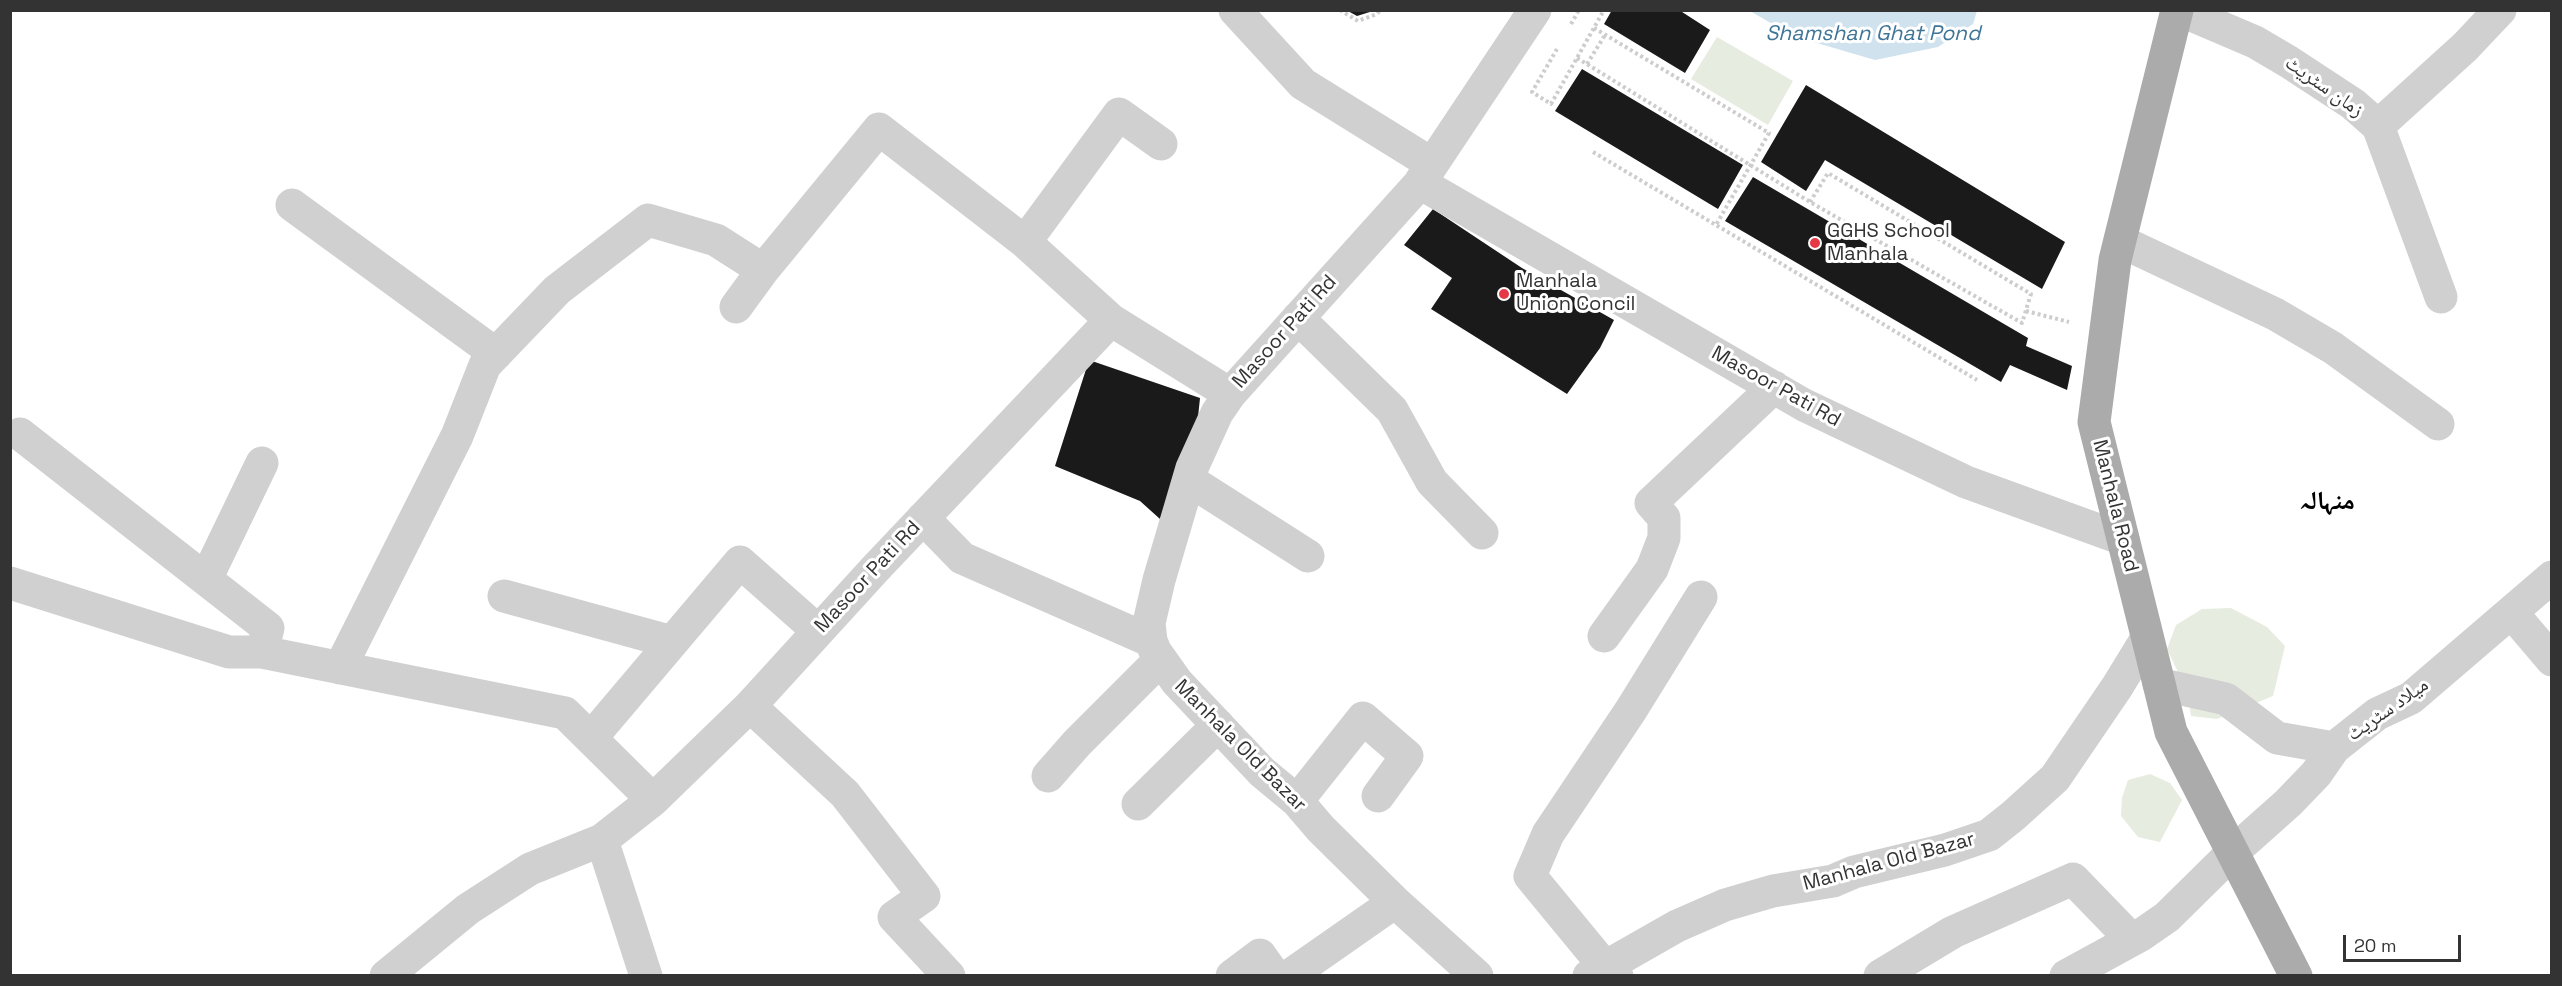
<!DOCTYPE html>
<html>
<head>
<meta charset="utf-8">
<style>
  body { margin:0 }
  #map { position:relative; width:2562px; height:986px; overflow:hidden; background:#fff; font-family:"Space Grotesk",sans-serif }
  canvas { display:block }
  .frame { position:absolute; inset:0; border:12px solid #333; pointer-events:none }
  .scale { position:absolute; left:2343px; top:935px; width:118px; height:27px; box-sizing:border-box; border:3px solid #333; border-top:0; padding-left:8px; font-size:18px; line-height:21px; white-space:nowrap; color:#333; -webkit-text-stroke:4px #fff; paint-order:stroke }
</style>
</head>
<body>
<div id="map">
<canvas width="2562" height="986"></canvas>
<div class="frame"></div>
<div class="scale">20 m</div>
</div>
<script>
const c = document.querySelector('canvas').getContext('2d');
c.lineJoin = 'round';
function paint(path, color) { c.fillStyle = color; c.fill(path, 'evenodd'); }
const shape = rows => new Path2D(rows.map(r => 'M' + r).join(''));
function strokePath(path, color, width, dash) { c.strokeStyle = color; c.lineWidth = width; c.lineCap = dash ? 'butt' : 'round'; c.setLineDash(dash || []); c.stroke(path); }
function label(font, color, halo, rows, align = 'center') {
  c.font = font + ' "Space Grotesk","Noto Naskh Arabic",sans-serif'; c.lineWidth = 6; c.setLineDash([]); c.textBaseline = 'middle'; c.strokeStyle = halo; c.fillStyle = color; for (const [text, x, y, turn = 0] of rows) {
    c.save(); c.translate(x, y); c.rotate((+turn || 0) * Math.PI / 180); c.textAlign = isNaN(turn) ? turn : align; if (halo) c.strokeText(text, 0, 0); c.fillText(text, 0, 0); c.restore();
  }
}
const green = shape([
  [1717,37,1793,81,1768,125,1691,79],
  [2231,608,2267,627,2285,646,2273,696,2217,719,2191,716,2187,691,2167,649,2176,625,2202,609],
  [2150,774,2170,783,2182,800,2160,842,2138,837,2121,816,2122,798,2128,780]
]);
const water = shape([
  [1750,11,1977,11,1973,24,1938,47,1875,60,1793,36]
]);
const building = shape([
  [1346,10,1373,10,1373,11,1357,16],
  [1612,10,1679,10,1710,30,1685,73,1604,24],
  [1582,69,1743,165,1718,209,1555,111],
  [1806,85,2065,242,2042,289,1825,160,1806,191,1761,162],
  [1753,177,2028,338,2026,346,2072,366,2067,390,2010,365,2001,382,1725,221],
  [1433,209,1522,268,1614,320,1600,348,1567,394,1431,309,1452,278,1404,245],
  [1089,360,1200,398,1197,427,1160,519,1140,501,1055,466]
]);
const path = shape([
  [1340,10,1358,21,1377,14,1380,10],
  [1571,24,1579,10],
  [1594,28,1769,133,1716,225],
  [1557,49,1532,92,1551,104,1604,10],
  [1577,58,1810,202,2022,323,2031,294,1828,173,1810,202],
  [1587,64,1605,35],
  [1593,152,1977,380],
  [2026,311,2069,322]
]);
const minor = shape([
  [1235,10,1303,84,1432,164],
  [2180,10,2255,42,2289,62,2353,104,2378,126,2465,47,2500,10],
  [2378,126,2441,297],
  [1421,181,1535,10],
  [292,205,496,354],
  [2120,241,2275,314,2333,348,2438,424],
  [1025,242,1119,114,1161,144],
  [736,307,763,270,879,129,1025,242,1111,320],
  [1298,318,1392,410,1432,482,1482,533],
  [1230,394,1217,413,1192,468,1159,580,1149,623,1151,641,1155,651,1177,682,1262,772,1297,801,1321,829,1395,902,1477,976],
  [20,434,268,628,262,652],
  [1189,480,1308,556],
  [923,518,962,558,1151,641],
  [206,579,262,463],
  [10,583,229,652,262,652,565,713,653,800],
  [504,596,672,642],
  [2512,613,2552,660],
  [1604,636,1652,569,1664,538,1664,518,1651,503,1774,387],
  [340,668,457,436,485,365,557,290,648,220,716,240,763,270],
  [2159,684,2226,699,2277,738,2334,748],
  [750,706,845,794,924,896,894,917,949,976],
  [591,738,740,562,818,631],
  [1048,776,1077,743,1160,660],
  [1297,801,1363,718,1407,756,1378,796],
  [1138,804,1218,725],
  [602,840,646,976],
  [386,976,468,909,530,869,602,840,653,800,750,706,875,569,1111,320,1230,394,1420,183,1804,405,1966,482,2123,539],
  [1232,976,1260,955,1275,976],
  [1289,976,1395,902],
  [1589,976,1677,926,1725,905,1773,891,1833,881,1854,872,1945,850,1989,835,2013,816,2055,778,2117,687,2147,638],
  [1617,976,1605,967,1530,876,1548,834,1631,710,1701,597],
  [1880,976,1953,932,2073,879,2132,940],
  [2066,976,2141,935,2167,917,2233,852,2288,803,2316,774,2334,748,2377,714,2411,698,2552,577]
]);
const primary = shape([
  [2177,10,2115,260,2094,422,2171,732,2296,976]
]);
const markers = [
  [1815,243,6,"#e63946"],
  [1504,294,6,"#e63946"]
];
const streetNames = [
  ["زمان سٹریٹ",2324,87,35],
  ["Masoor Pati Rd",1285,332,-48],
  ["Masoor Pati Rd",1776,387,29],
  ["Manhala Road",2115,506,76],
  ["Masoor Pati Rd",868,577,-47],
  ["میلاد سٹریٹ",2388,710,-35],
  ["Manhala Old Bazar",1240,746,45],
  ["Manhala Old Bazar",1889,862,-15]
];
const poiNames = [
  ["GGHS School",1827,232],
  ["Manhala",1827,255],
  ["Manhala",1516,282],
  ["Union Concil",1516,305]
];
const waterNames = [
  ["Shamshan Ghat Pond",1873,34]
];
const districtNames = [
  ["منہالہ",2327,502]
];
paint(green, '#e6ecdf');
paint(water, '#cfe2ee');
paint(building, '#1a1a1a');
strokePath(path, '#cdcdcd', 4, [3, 3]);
strokePath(minor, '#d0d0d0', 33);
strokePath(primary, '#ababab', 33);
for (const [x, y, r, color] of markers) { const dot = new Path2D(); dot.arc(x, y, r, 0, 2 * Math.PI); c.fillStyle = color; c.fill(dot); strokePath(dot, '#fff', 2); }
label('20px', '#333', '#fff', streetNames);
label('20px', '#333', '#fff', poiNames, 'left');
label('italic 21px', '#3f7597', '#fff', waterNames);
label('bold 26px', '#000', '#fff', districtNames);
</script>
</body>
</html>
